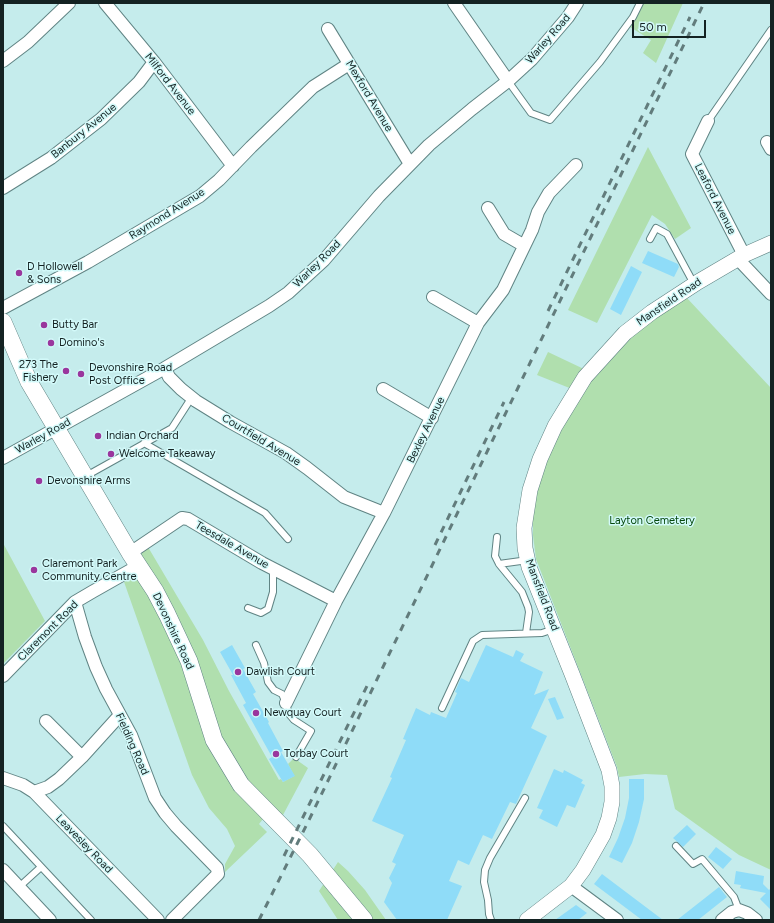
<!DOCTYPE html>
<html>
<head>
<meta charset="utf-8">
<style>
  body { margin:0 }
  #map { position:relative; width:774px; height:923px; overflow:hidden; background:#c5ecec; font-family:Figtree,sans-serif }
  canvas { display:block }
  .frame { position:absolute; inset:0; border:4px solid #142222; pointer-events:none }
  .scale { position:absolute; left:632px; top:20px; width:74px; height:18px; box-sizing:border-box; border:2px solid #142222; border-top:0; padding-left:5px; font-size:12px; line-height:14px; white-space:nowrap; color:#142222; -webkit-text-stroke:3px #d2f9f9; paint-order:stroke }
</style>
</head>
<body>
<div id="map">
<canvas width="774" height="923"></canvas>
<div class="frame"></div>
<div class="scale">50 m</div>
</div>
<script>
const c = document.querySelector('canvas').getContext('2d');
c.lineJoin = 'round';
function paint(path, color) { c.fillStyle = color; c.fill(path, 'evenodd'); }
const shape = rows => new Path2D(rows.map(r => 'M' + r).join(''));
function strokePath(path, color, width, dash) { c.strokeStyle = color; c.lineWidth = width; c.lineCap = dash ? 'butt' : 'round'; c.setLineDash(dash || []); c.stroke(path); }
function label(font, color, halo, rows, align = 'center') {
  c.font = font + ' Figtree,sans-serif'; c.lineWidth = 3; c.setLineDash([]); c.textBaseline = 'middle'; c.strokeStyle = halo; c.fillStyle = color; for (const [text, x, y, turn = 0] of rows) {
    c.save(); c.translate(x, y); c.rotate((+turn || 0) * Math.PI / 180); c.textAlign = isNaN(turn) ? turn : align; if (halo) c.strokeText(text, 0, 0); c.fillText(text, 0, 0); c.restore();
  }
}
const green = shape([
  [643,3,683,3,656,63,643,53,651,40,630,27],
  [648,147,691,228,675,239,665,224,652,215,597,323,568,310],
  [686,297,771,388,771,870,739,855,675,809,667,775,645,774,619,777,617,767,536,559,533,535,533,515,535,496,549,454,572,409,589,380,638,330],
  [548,352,586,370,572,389,537,375],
  [3,543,45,621,3,664],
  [148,547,203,640,229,691,279,780,281,779,283,782,294,776,288,764,294,758,308,768,283,815,241,785,141,556,143,550],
  [135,572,161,614,178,654,263,819,259,824,267,832,225,872,225,864,235,846,227,829,209,808,192,775,123,579],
  [338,862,348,871,365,890,386,920,338,920,319,891]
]);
const building = shape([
  [648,251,678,264,679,267,674,277,642,263],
  [631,266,642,272,621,315,610,309],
  [232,645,245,668,243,669,256,692,253,694,269,722,268,723,283,751,281,752,295,776,283,782,269,759,272,757,243,705,246,703,231,675,233,675,220,652],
  [486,645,513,657,516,650,524,654,520,661,543,672,534,695,549,689,531,728,547,736,516,804,510,802,492,839,483,835,469,865,458,860,449,881,462,886,447,920,397,920,384,902,392,883,389,878,396,864,392,862,404,835,372,821,392,778,390,777,406,740,403,739,416,708,430,715,431,712,446,718,457,693,455,692,461,678,469,682],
  [555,697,564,718,557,720,548,699],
  [554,769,563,773,564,770,583,780,581,783,585,785,575,808,567,805,557,827,539,818,543,810,537,808],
  [629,779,644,779,644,799,639,822,632,843,622,863,609,857,618,838,625,818,629,798],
  [687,825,696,834,683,847,673,838],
  [716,847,732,859,723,869,708,857],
  [736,871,764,876,763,884,769,890,771,888,771,910,760,899,766,893,740,888,741,885,734,884],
  [602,874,663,920,642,920,594,884],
  [719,887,727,897,698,920,677,920],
  [576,905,587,913,578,920,555,920]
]);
const service = shape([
  [508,81,531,113,550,120,600,62,633,17,640,3],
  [708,121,771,30],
  [650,239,656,228,667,234,694,284],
  [144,443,265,513,288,539],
  [86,476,172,428,192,397],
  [497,537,495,556,499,564,528,560],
  [499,564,522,592,528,607,529,612,526,633],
  [248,608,261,613,268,609,273,592,273,569],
  [256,645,264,663,268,682,274,690,282,694,286,703,289,714,294,720,311,731,296,757],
  [442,708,473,641,482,635,542,633,554,629],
  [3,826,91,920],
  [676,846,693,864,702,859,734,897,739,910],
  [19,887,41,867],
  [491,920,489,914,488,900,484,882,485,870,490,858,525,798]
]);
const minor = shape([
  [105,3,154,62,233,166],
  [454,3,508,81],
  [328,29,410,164],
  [3,61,28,42,69,3],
  [708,121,692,154,744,255],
  [767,142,771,149],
  [3,188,51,158,101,119,139,82,154,62],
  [488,208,504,234,523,245],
  [738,259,771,294],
  [433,297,478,323],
  [3,308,88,262,200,196,219,180,251,147,313,87,349,64],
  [165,368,169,377,181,389,196,401,230,422,286,453,307,468,344,497,384,513],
  [383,389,432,418],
  [3,458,165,368,269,306,288,293,324,260,379,196,429,145,472,109,508,81,532,59,568,17,577,3],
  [130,553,182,518,188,519,262,563,336,601],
  [75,602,85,637,96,667,106,689,131,735,155,798,165,813,176,826,217,868,218,874,172,920],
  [3,676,75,602,92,592,138,566],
  [286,703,336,601,384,513,478,323,503,290,532,230,538,212,549,193,576,165],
  [46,721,82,757],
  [3,778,23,785,34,792,158,920],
  [34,792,48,787,59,779,82,757,120,715],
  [3,870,50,920],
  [571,886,617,920],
  [722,920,732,912,739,910,747,913,756,920]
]);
const tertiary = shape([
  [527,920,571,886,583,870,603,835,609,818,612,802,612,786,609,770,572,674,529,567,525,548,524,528,530,490,540,459,555,426,585,377,625,333,652,312,698,282,744,255,771,243]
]);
const secondary = shape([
  [3,322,29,382,130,553,155,591,167,614,189,661,214,740,241,785,310,855,364,920]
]);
const rail = shape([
  [548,311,690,17],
  [435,545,504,402],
  [284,856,368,684],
  [259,920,309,820,704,3]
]);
const markers = [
  [19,273,4,"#9a369d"],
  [44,325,4,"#9a369d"],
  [51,343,4,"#9a369d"],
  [66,371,4,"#9a369d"],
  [81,374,4,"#9a369d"],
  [98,436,4,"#9a369d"],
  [111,454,4,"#9a369d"],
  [39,481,4,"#9a369d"],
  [34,570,4,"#9a369d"],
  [238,672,4,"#9a369d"],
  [256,713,4,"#9a369d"],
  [276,754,4,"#9a369d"]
];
const streetNames = [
  ["Warley Road",548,39,-49],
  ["Milford Avenue",170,84,52],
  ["Mexford Avenue",369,96,59],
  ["Banbury Avenue",84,131,-39],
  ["Leaford Avenue",715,199,63],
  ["Raymond Avenue",167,214,-32],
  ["Warley Road",317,264,-45],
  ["Mansfield Road",669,302,-34],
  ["Bexley Avenue",426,430,-64],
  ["Warley Road",43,436,-29],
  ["Courtfield Avenue",261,440,31],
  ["Teesdale Avenue",232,545,30],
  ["Mansfield Road",542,595,69],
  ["Claremont Road",48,631,-45],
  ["Devonshire Road",173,631,65],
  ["Fielding Road",132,744,66],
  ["Leavesley Road",84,844,46]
];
const poiNames = [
  ["D Hollowell",27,267],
  ["& Sons",27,280],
  ["Butty Bar",52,325],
  ["Domino's",59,343],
  ["273 The",58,365,"right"],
  ["Fishery",58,378,"right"],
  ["Devonshire Road",89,368],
  ["Post Office",89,381],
  ["Indian Orchard",106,436],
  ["Welcome Takeaway",119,454],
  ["Devonshire Arms",47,481],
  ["Claremont Park",42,564],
  ["Community Centre",42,577],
  ["Dawlish Court",246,672],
  ["Newquay Court",264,713],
  ["Torbay Court",284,754]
];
const parkNames = [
  ["Layton Cemetery",652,521]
];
paint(green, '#b0dfae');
paint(building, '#8fdcf8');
strokePath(service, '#608484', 8);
strokePath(minor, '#608484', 14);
strokePath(tertiary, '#608484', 16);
strokePath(secondary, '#608484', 18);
strokePath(service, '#fff', 6);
strokePath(minor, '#fff', 12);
strokePath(tertiary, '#fff', 15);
strokePath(secondary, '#fff', 17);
strokePath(rail, '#627c7c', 3, [7, 7]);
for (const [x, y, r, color] of markers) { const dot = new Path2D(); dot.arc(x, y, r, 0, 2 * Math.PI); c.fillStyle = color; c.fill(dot); strokePath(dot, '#d2f9f9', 1.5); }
label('11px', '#142222', '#d2f9f9', streetNames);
label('11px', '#142222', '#d2f9f9', poiNames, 'left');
label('11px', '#06480c', '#d2f9f9', parkNames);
</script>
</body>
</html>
